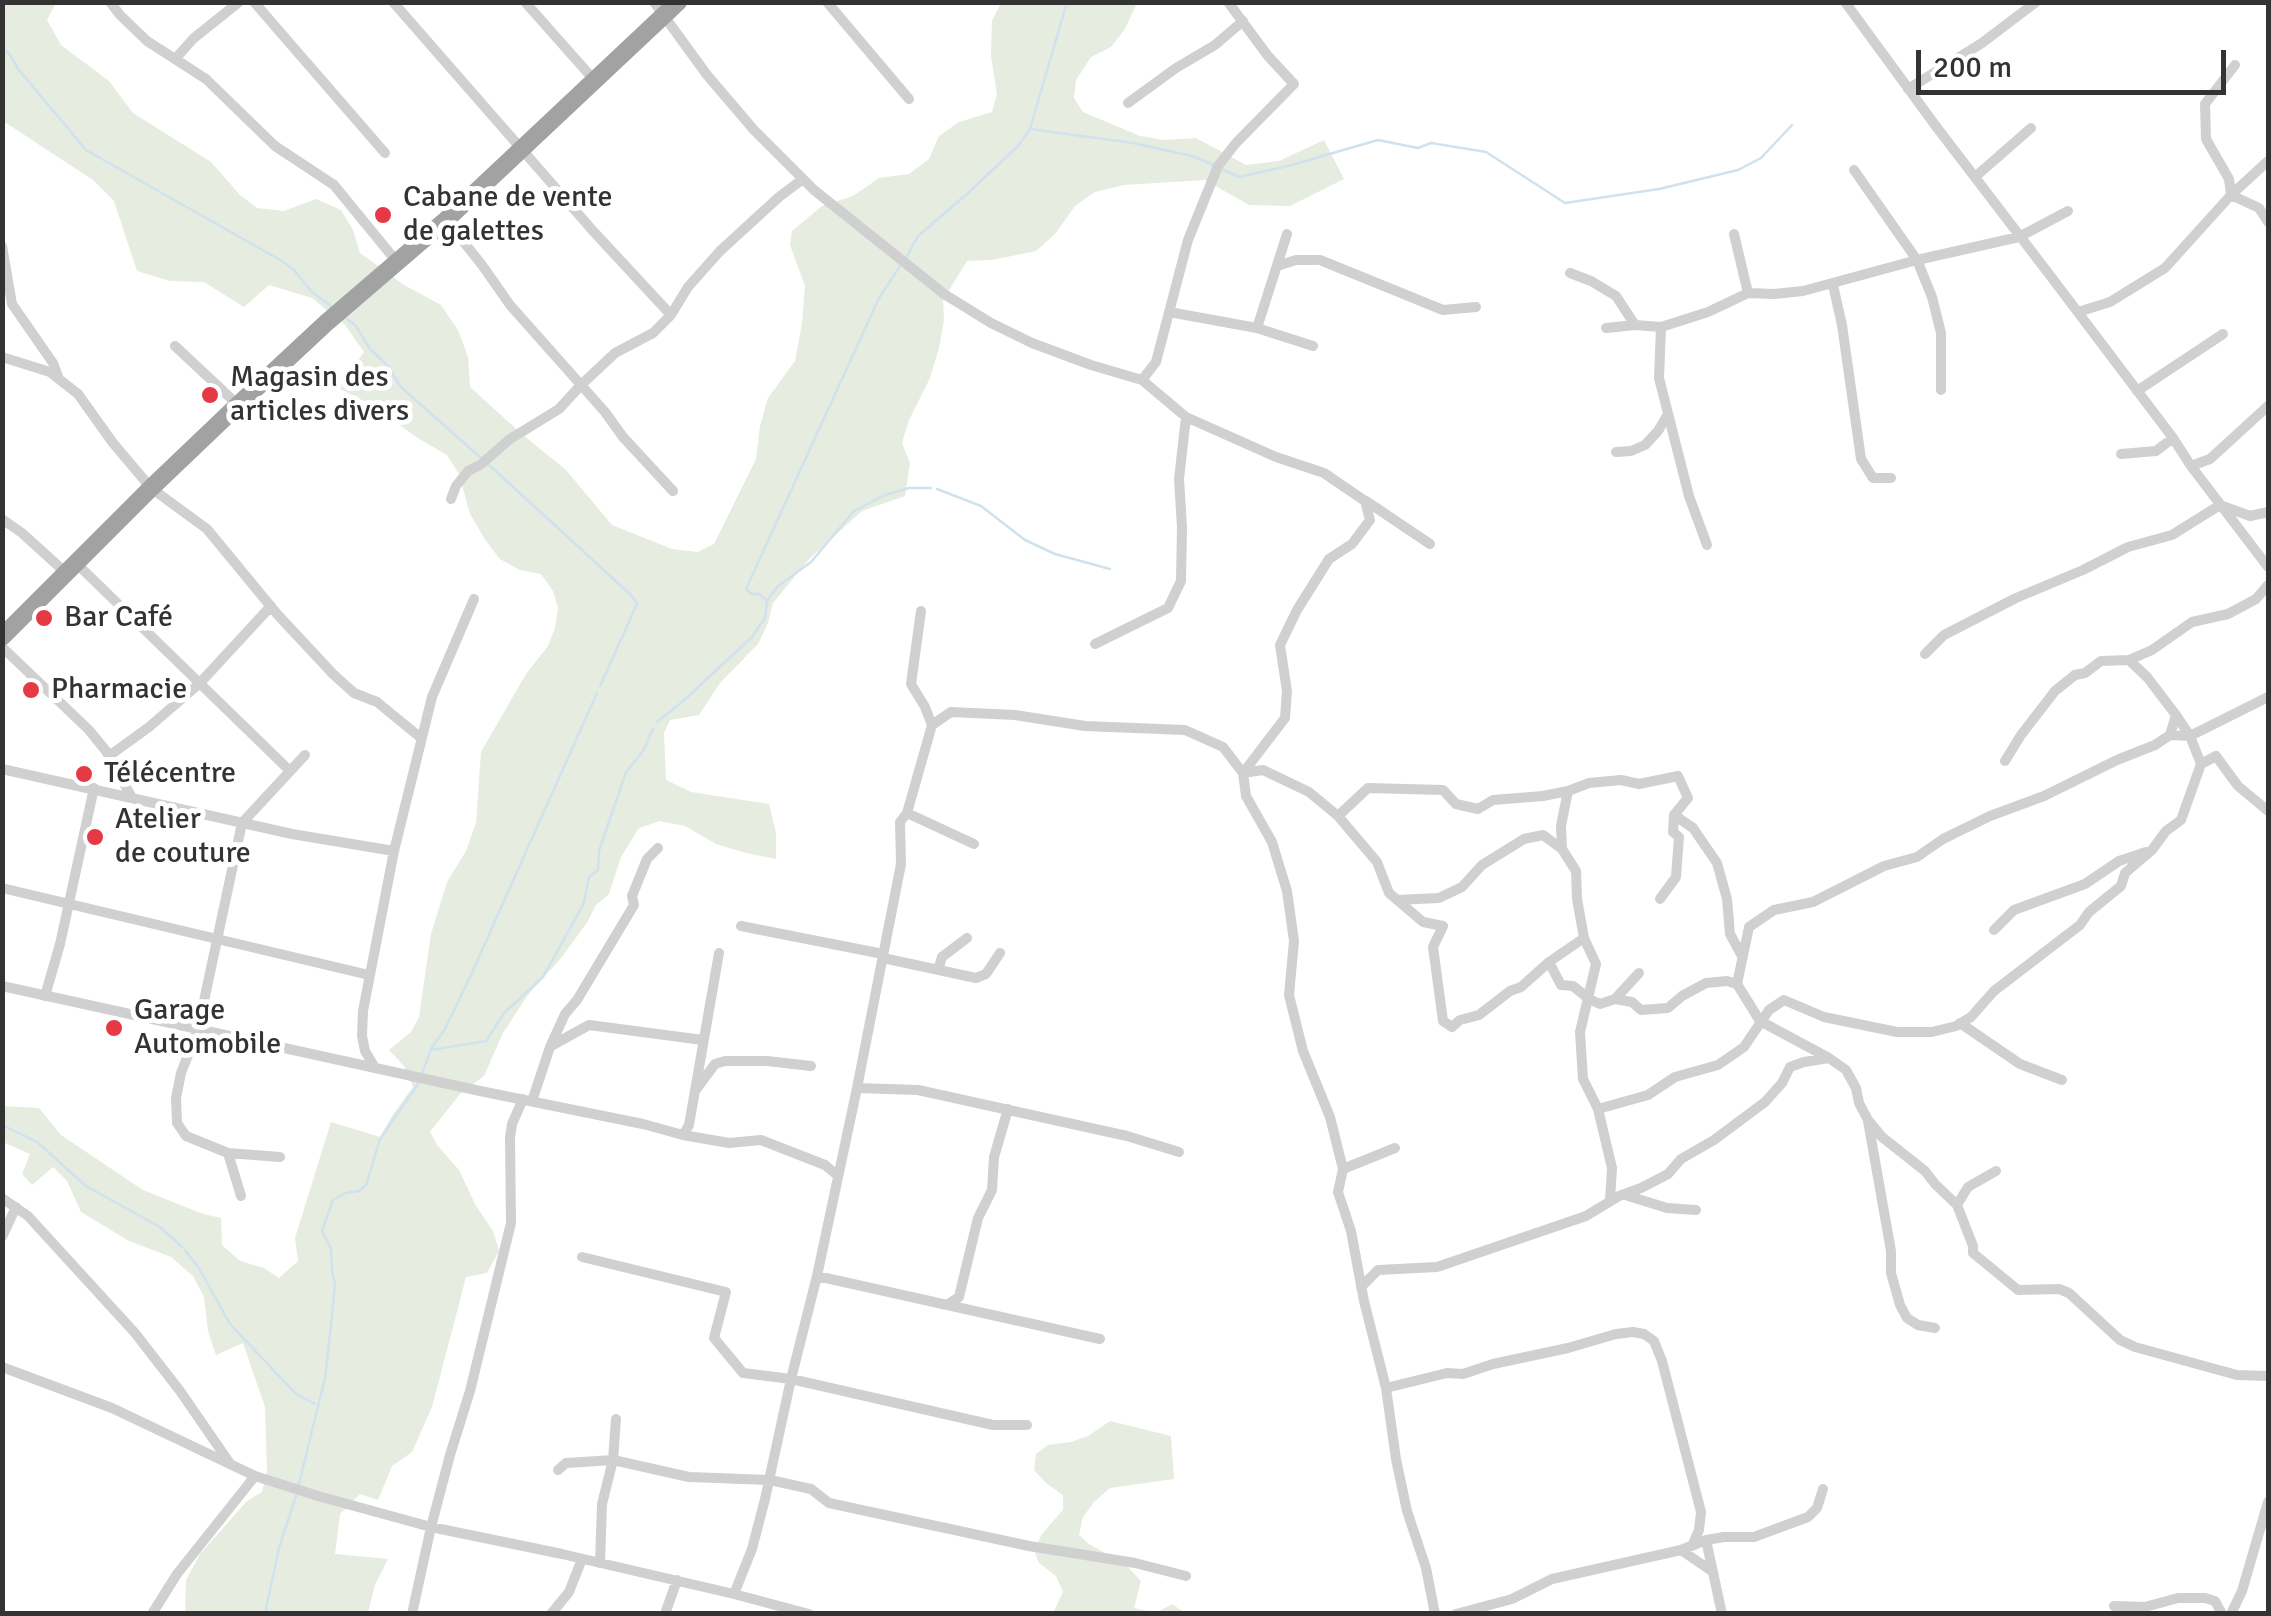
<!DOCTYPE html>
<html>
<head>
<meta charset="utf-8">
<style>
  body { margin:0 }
  #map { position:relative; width:2271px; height:1616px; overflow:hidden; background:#fff; font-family:Signika,sans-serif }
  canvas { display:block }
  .frame { position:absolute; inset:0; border:5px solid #333; pointer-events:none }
  .scale { position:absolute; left:1916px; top:50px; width:310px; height:45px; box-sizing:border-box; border:5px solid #333; border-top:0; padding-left:12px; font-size:30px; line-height:35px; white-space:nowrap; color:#333; -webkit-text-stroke:8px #fff; paint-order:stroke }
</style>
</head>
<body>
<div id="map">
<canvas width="2271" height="1616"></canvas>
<div class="frame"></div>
<div class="scale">200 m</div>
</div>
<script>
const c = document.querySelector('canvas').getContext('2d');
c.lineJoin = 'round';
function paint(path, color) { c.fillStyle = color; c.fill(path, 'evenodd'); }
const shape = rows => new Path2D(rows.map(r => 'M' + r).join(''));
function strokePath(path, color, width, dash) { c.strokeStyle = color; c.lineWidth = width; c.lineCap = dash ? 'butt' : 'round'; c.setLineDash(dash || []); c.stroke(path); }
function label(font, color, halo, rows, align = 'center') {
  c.font = font + ' Signika,sans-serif'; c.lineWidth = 10; c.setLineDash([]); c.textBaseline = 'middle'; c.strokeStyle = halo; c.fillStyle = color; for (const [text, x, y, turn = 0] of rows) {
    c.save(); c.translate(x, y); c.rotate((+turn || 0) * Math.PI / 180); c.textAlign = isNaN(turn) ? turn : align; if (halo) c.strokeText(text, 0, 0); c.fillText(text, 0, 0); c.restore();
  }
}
const green = shape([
  [3,3,56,3,47,20,61,45,109,81,133,113,211,162,240,195,257,208,284,211,316,199,341,210,353,230,360,253,404,285,441,305,458,330,468,357,470,387,523,435,566,470,612,525,672,549,698,552,714,544,756,459,760,426,768,398,795,361,802,323,805,286,790,245,792,231,822,206,853,196,879,178,909,174,929,159,939,136,959,122,992,112,997,94,991,56,992,21,1001,3,1137,3,1125,29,1111,47,1091,57,1076,80,1074,98,1083,112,1140,136,1164,140,1196,138,1246,165,1279,161,1324,140,1344,179,1290,206,1249,205,1205,180,1124,185,1095,192,1075,206,1055,234,1036,251,992,260,967,261,943,300,944,320,939,348,930,378,909,420,902,443,910,463,905,496,862,511,810,558,773,603,768,623,758,644,720,683,699,715,670,720,664,733,666,780,691,792,769,804,776,833,776,859,746,853,716,844,685,826,660,821,639,828,621,857,609,894,595,906,588,921,562,957,527,996,503,1033,484,1076,460,1094,430,1132,437,1145,459,1170,476,1206,493,1231,499,1251,487,1273,466,1277,432,1407,412,1452,392,1466,378,1500,360,1494,340,1514,335,1554,388,1559,375,1585,368,1613,185,1613,186,1580,200,1554,247,1501,262,1492,267,1471,265,1407,243,1343,216,1355,208,1331,204,1297,193,1276,171,1257,129,1241,81,1212,67,1181,53,1167,32,1185,22,1174,30,1154,3,1142,2,1106,39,1108,61,1135,143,1190,203,1214,221,1218,222,1245,240,1261,264,1268,279,1278,298,1261,295,1238,331,1122,380,1137,392,1116,413,1087,404,1066,389,1050,411,1032,419,1017,431,934,447,882,466,851,476,823,481,752,526,674,548,646,555,628,558,608,553,591,541,574,520,570,500,559,486,541,470,514,459,474,447,455,416,437,376,407,338,388,364,352,345,325,312,298,269,285,244,307,204,282,170,281,137,271,114,201,93,180,3,121],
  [1110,1421,1171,1436,1174,1479,1110,1488,1094,1502,1083,1517,1079,1535,1089,1544,1125,1564,1141,1581,1134,1608,1156,1613,1172,1604,1185,1613,1053,1613,1063,1592,1056,1576,1039,1563,1034,1550,1042,1534,1063,1510,1063,1495,1046,1483,1034,1470,1036,1454,1048,1445,1071,1442,1088,1436]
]);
const stream = shape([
  [2,50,8,52,19,70,86,150,282,261,294,270,312,292,331,306],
  [1030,129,1133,143,1192,156,1214,165],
  [1221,169,1239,177,1288,166,1378,140,1418,148,1431,143,1486,152,1565,203,1659,189,1738,170,1761,158,1792,125],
  [905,260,918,236,967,194,1018,146,1030,129,1067,2],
  [345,317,356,326,370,349,386,364,401,387,481,458],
  [487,463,632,596,637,604,600,686],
  [937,489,981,506,1025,540,1055,554,1110,569],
  [767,601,759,594,752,594,746,589,879,298,900,266],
  [657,722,681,703,752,637,765,618,767,601,777,587,811,562,854,511,885,495,909,488,931,488],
  [431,1049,445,1029,470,977,597,693],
  [422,1073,431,1050,486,1041,504,1013,543,977,584,903,589,877,598,870,599,851,626,772,643,751,653,729],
  [2,1125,37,1142,86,1186,160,1227,182,1247],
  [185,1250,200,1270,230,1324,295,1393,315,1404],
  [298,1488,325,1378,331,1326,335,1283,332,1272,331,1249,322,1231,333,1200,346,1193,359,1191,366,1185,380,1139,418,1084],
  [265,1614,279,1548,296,1496]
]);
const minor = shape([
  [110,2,120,15,147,41,206,79,275,146,334,185,397,262],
  [254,2,385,153],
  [393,2,594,232,671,315,688,287,720,251,779,197,803,179],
  [525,2,595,81],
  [654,2,707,75,754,130,814,190,944,294,991,323,1032,343,1091,365,1142,380,1186,417,1276,457,1324,473,1365,501,1370,520,1352,544,1329,559,1297,610,1280,645,1287,691,1285,718,1243,773,1223,747,1185,730,1085,726,1015,715,951,712,932,725],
  [827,2,909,99],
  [1845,2,1935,125,2052,278,2173,438,2191,466,2268,567],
  [175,59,194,38,239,2],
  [1908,89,1982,43,2036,2],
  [1128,103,1176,68,1215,45,1243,21],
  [2268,161,2231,195,2259,208,2268,222],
  [1854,170,1917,260,1932,297,1941,333,1941,390],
  [1975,177,2031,128],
  [446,220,482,265,510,305,605,412,623,437,673,491],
  [1734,234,1748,293],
  [2,246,12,304,53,363,59,379],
  [1277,266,1296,260,1320,260,1443,310,1476,307],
  [1570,273,1591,281,1616,296,1635,325,1661,327],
  [1833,285,1842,325,1861,459,1873,478,1891,478],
  [1169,312,1257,328,1287,234],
  [2078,312,2110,302,2165,268,2231,195,2229,179,2206,139,2205,104,2235,65],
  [1257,328,1313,346],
  [1606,328,1635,325],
  [175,346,238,405],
  [2,357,50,372,78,394,113,443,151,488,207,529,277,614,333,674,354,693,377,702,421,738],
  [1142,380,1156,362,1188,240,1218,166,1236,143,1294,84,1268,56,1228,2],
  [2137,391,2223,334],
  [1616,452,1631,451,1645,445,1658,431,1668,414],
  [2121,454,2156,451,2173,438],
  [2191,466,2210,459,2268,406],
  [451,499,456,486,468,471,480,465,510,439,559,409,581,385,615,353,653,333,671,315],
  [1366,501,1430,544],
  [2,519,22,533,66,573],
  [1707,545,1689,496,1659,378,1661,327,1708,312,1748,293,1774,294,1803,291,1917,260,2019,237,2068,211],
  [76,563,290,771],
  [1095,644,1168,608,1181,581,1182,527,1179,479,1186,417],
  [2,647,89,730,106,751,131,796],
  [1925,654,1944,635,2016,598,2083,570,2128,547,2172,535,2220,505,2250,516,2268,512],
  [2129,660,2147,677,2176,715,2170,735],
  [109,756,149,727,199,684,271,606],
  [2005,761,2021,735,2055,691,2075,675,2085,673,2101,661,2129,660,2152,650,2192,622,2228,614,2256,599,2268,585],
  [2201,764,2216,756,2238,786,2268,811],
  [2,769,292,834,394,851],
  [1568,791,1561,826,1562,849,1576,871,1577,899,1584,938,1596,964,1580,1032,1583,1079,1598,1109],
  [907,813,974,844],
  [1674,815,1693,828,1717,863,1727,899,1730,934,1742,956],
  [1338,816,1368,788,1443,790,1456,804,1478,809,1493,800,1543,796,1568,791,1589,783,1621,780,1639,784,1678,776,1688,798,1674,815,1673,832,1679,837,1676,877,1660,899],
  [2,888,369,975],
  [1397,900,1439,898,1462,887,1482,865,1524,839,1543,835,1562,849],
  [741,926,883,954],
  [1994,930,2014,910,2085,884,2119,861,2146,852],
  [883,958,976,978,986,974,1000,953],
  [1549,962,1561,985,1573,986,1589,999,1600,1004,1615,999,1632,1002,1641,1010,1668,1008,1682,996,1706,983,1727,981,1737,984],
  [938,970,942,957,967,938],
  [2,986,480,1091,643,1124,683,1135,729,1143,761,1140,825,1165,838,1176],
  [45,996,60,944,94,788],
  [1615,999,1639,973],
  [1960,1023,2020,1064,2062,1080],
  [551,1046,589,1025,703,1040],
  [1829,1058,1760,1021,1737,984,1749,927,1774,910,1813,902,1884,866,1917,857,1943,839,1990,816,2044,796,2117,760,2155,745,2170,735,2190,736,2268,697],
  [374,1066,365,1051,362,1036,363,1011,394,851,432,697,474,599],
  [857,1088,918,1090,1127,1136,1179,1152],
  [695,1091,715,1064,725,1061,767,1061,811,1066],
  [532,1101,550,1047,565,1014,577,1000,634,905,632,896,647,859,658,848],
  [1868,1121,1891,1251,1891,1273,1900,1305,1907,1318,1918,1325,1935,1328],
  [683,1135,689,1125,719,953],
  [228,1153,280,1157],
  [1343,1169,1395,1148],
  [1625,1195,1667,1208,1696,1210],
  [241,1196,228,1153,186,1136,177,1123,176,1098,181,1073,198,1029,242,823,305,755],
  [2,1198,28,1216,135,1333,180,1391,229,1462],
  [1610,1201,1612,1168,1598,1109,1648,1095,1675,1077,1718,1065,1744,1047,1769,1010,1784,1000,1824,1017,1897,1032,1932,1032,1956,1026,1971,1017,1994,991,2080,925,2089,912,2121,886,2125,873,2152,850,2166,831,2181,820,2201,764,2190,736,2176,715],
  [1957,1205,1968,1187,1996,1171],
  [2,1237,16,1207],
  [582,1257,726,1292,714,1338,743,1373,791,1379,993,1425,1027,1425],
  [817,1276,1100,1339],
  [1361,1287,1378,1270,1437,1267,1586,1216,1619,1196,1641,1188,1668,1174,1681,1159,1714,1140,1765,1102,1782,1083,1790,1067,1804,1062,1829,1058,1846,1070,1856,1088,1859,1103,1868,1120,1882,1137,1925,1171,1935,1184,1957,1205,1973,1246,1973,1253,2018,1290,2059,1289,2069,1293,2120,1340,2135,1347,2237,1375,2268,1376],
  [947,1305,959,1297,978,1218,992,1190,994,1157,1008,1109],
  [2,1367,112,1408,255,1476,318,1496,431,1527,562,1554,734,1594,809,1614],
  [1386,1388,1447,1373,1463,1374,1493,1364,1568,1348,1616,1334,1633,1332,1644,1334,1654,1341,1662,1361,1701,1512,1699,1530,1692,1546],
  [558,1470,566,1463,613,1460,689,1477,770,1480,811,1489,829,1503,1029,1546,1135,1563,1186,1576],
  [1706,1540,1722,1614],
  [1681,1550,1713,1572],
  [600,1563,602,1504,613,1460,616,1419],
  [734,1594,752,1549,765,1499,791,1379,817,1276,857,1088,901,864,900,822,907,813,932,725,925,707,911,684,921,611],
  [2114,1606,2145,1607,2178,1598,2205,1598,2215,1601,2222,1614],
  [152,1614,177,1574,255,1476],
  [412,1614,431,1527,450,1455,470,1391,511,1223,510,1138,512,1124,523,1099],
  [551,1614,569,1592,582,1559],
  [665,1614,677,1580],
  [1435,1614,1426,1568,1407,1511,1396,1459,1386,1388,1364,1301,1351,1231,1338,1192,1343,1169,1330,1117,1303,1051,1289,995,1294,941,1287,891,1272,842,1246,796,1243,773,1263,770,1309,792,1338,816,1377,862,1389,893,1423,922,1443,926,1433,947,1443,1021,1452,1027,1460,1020,1479,1015,1510,991,1521,987,1549,962,1584,938],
  [1456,1614,1512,1599,1552,1579,1681,1550,1706,1540,1724,1537,1754,1537,1808,1517,1817,1508,1823,1489],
  [2231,1614,2242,1591,2268,1502]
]);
const trunk = shape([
  [2,637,151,488,238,405,326,323,446,220,678,2]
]);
const markers = [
  [383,215,10,"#e63946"],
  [210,395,10,"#e63946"],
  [44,618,10,"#e63946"],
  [31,690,10,"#e63946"],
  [84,774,10,"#e63946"],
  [95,837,10,"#e63946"],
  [114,1028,10,"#e63946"]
];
const poiNames = [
  ["Cabane de vente",403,198],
  ["de galettes",403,232],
  ["Magasin des",230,378],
  ["articles divers",230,412],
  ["Bar Café",64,618],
  ["Pharmacie",51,690],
  ["Télécentre",104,774],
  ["Atelier",115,820],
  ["de couture",115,854],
  ["Garage",134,1011],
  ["Automobile",134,1045]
];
paint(green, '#e6ecdf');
strokePath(stream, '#cfe2ee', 2.5);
strokePath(minor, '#d0d0d0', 10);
strokePath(trunk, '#a2a2a2', 18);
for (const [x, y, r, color] of markers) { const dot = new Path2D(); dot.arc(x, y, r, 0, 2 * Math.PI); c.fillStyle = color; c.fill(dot); strokePath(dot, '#fff', 4); }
label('30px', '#333', '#fff', poiNames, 'left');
</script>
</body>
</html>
